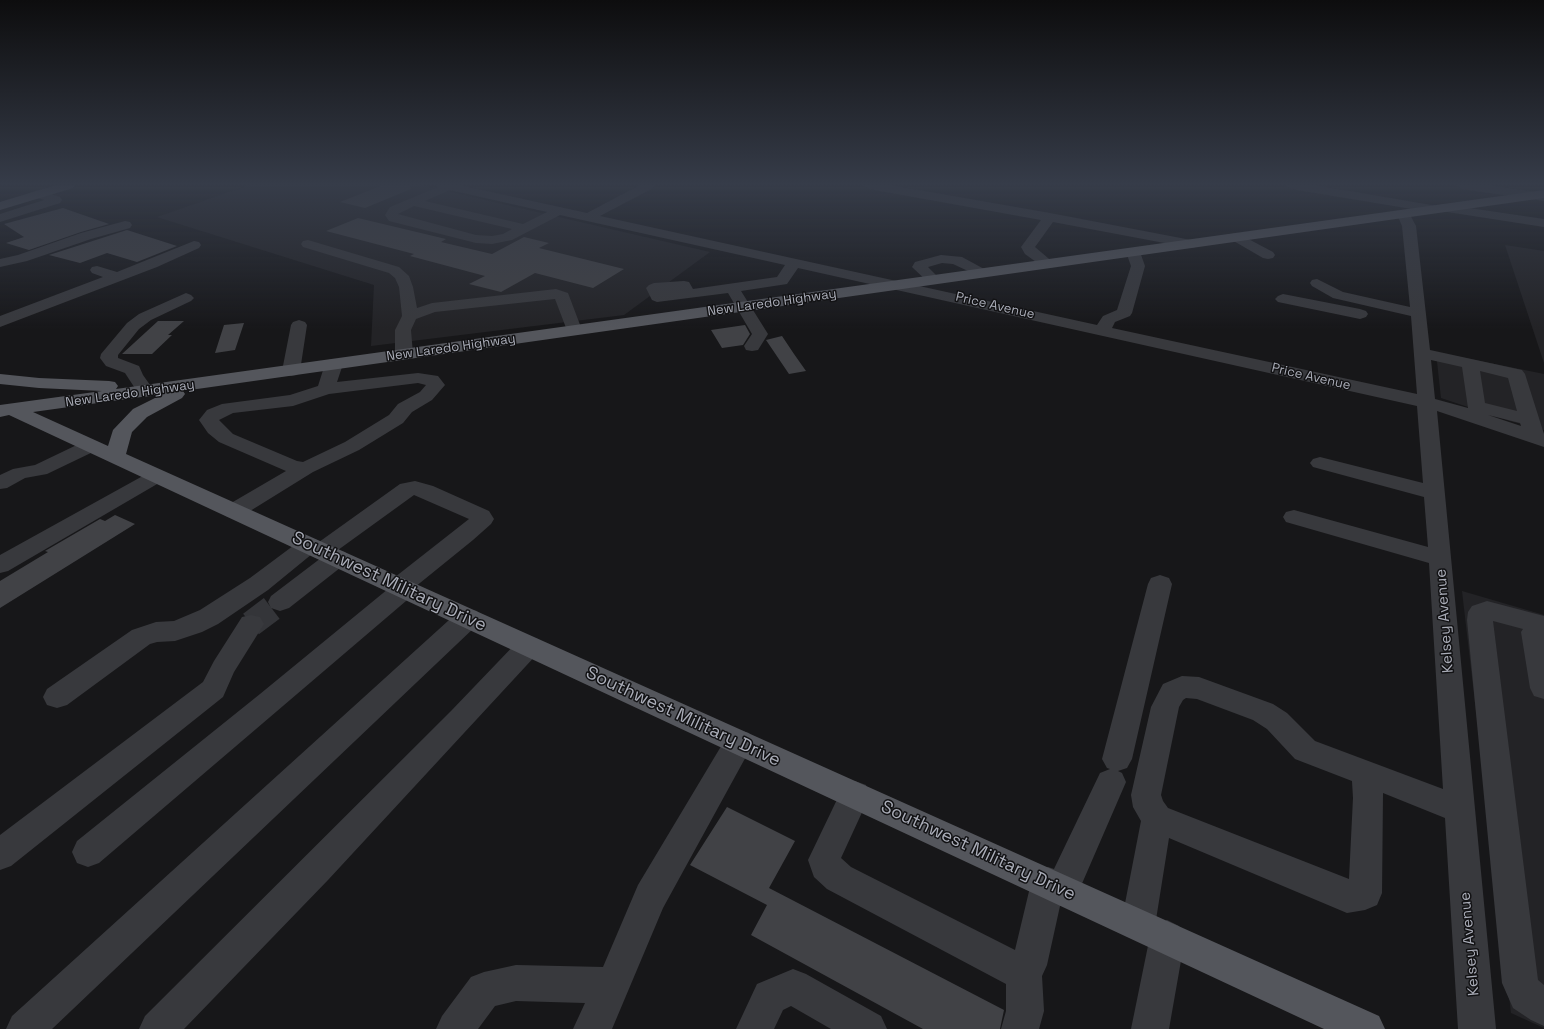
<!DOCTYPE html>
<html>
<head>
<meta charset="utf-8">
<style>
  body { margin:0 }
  canvas { display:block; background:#171719 }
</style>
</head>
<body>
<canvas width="1544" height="1029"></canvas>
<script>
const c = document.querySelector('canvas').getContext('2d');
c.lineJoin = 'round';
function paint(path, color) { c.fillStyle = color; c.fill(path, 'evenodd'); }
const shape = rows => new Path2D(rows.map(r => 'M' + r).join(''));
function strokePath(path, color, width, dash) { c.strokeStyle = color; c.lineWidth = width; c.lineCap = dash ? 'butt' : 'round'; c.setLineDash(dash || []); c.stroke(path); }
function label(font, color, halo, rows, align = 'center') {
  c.font = font + ' "Space Grotesk",sans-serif'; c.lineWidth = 3; c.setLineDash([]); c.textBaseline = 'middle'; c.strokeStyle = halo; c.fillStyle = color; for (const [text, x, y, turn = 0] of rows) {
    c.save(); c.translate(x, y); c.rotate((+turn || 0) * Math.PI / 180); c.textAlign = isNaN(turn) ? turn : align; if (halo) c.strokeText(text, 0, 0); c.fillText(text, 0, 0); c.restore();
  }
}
const built = shape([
  [250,185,420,185,710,252,624,315,371,346,374,285,157,217],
  [1505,245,1544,251,1544,363],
  [1436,352,1544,374,1544,430,1510,421,1441,398],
  [1462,591,1544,615,1544,1028,1511,1013]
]);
const building = shape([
  [383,185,410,185,411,189,365,208,340,202],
  [63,208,109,224,81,232,29,250,6,243,24,237,4,224],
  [358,218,446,239,441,242,492,254,524,237,549,243,539,248,624,269,593,288,535,273,501,292,469,284,485,276,410,256,414,254,326,231],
  [127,230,177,246,137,262,107,253,80,263,49,255],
  [158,321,184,321,168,335,172,335,152,354,122,354],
  [244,323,235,350,215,353,224,325],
  [745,325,750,334,743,345,722,348,711,330],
  [782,336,794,354,806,371,789,374,766,340],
  [115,515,135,524,0,608,0,581,48,552,45,551,100,519,105,521],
  [727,807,795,841,769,888,1004,1010,1000,1029,923,1029,751,935,767,905,690,865]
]);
const minorTunnel = shape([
  [251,624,280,602]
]);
const minor = shape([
  [436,185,459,185,587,213,640,185,655,185,653,188,600,216,1097,325,1103,316,1117,310,1131,266,1126,252,1128,249,1133,248,1138,249,1140,252,1145,266,1132,313,1130,316,1115,322,1112,328,1417,394,1411,316,1333,298,1312,286,1310,283,1312,280,1317,279,1343,292,1410,307,1402,226,1397,214,1398,211,1403,210,1408,211,1416,226,1430,350,1522,370,1525,374,1544,434,1544,447,1437,411,1496,1029,1458,1029,1445,818,1383,793,1382,893,1377,905,1365,910,1347,913,1169,838,1155,926,1167,920,1179,926,1185,938,1169,1029,1131,1029,1150,936,1138,941,1126,936,1121,924,1141,821,1133,807,1131,795,1151,707,1163,684,1182,676,1199,677,1273,704,1287,713,1315,741,1443,789,1429,563,1286,522,1283,517,1286,512,1294,510,1428,547,1424,497,1313,467,1310,463,1313,459,1320,457,1423,483,1417,406,798,268,787,284,741,291,768,334,758,350,752,351,746,350,744,346,752,334,728,293,657,302,652,300,646,288,649,285,654,283,684,281,689,282,693,289,777,277,785,265,560,215,512,240,492,244,476,243,389,221,385,215,390,207,438,187,436,185],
  [450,190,547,212,523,224,425,201,450,190],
  [414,206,512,229,503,234,492,236,476,235,398,214,414,206],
  [1431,360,1462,367,1468,408,1435,399,1431,360],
  [1480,371,1508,378,1517,411,1485,403,1480,371],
  [1488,415,1520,423,1521,426,1488,415],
  [1186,698,1197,699,1253,720,1267,729,1295,759,1352,781,1353,798,1349,879,1168,808,1163,801,1161,795,1179,707,1183,700,1186,698],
  [863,185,890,185,1050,213,1191,240,1196,241,1198,244,1196,247,1191,248,1053,222,1035,247,1055,264,1053,267,1048,268,1043,267,1025,254,1021,247,1041,220,869,189,863,185],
  [1285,185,1314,185,1437,206,1442,204,1544,219,1544,227,1441,211,1436,213,1291,189,1285,185],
  [1456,185,1488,185,1544,193,1544,201,1462,189,1456,185],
  [39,190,60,197,62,200,60,203,0,222,0,214,44,200,35,197,33,194,35,191,39,190],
  [125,221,130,222,132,225,130,228,91,239,27,261,0,267,0,259,18,255,81,233,125,221],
  [1237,233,1273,252,1275,255,1273,258,1268,259,1263,258,1232,240,1230,237,1232,234,1237,233],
  [308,240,399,267,409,276,413,287,417,308,432,303,556,289,568,293,582,330,580,333,574,335,568,333,555,299,435,312,416,319,411,330,413,354,410,358,404,359,398,358,395,354,395,330,402,316,399,287,395,278,389,273,303,247,301,244,303,241,308,240],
  [194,241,199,242,201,245,199,248,157,267,0,327,0,316,103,277,92,273,90,270,92,267,97,266,117,272,194,241],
  [941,255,962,257,986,270,988,273,986,276,981,277,953,264,942,263,928,267,941,280,939,283,934,284,929,283,912,267,915,262,941,255],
  [186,293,191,295,194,298,191,301,151,320,139,329,118,355,118,358,139,366,143,375,155,392,152,396,146,397,140,396,125,373,106,366,100,358,101,354,127,323,139,314,186,293],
  [1283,294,1360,309,1366,311,1368,314,1366,317,1360,319,1278,302,1275,299,1278,296,1283,294],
  [299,320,305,322,307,325,300,371,297,375,291,376,285,375,282,371,291,325,293,322,299,320],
  [334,359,340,360,343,364,337,382,418,373,438,376,445,385,432,400,412,412,403,423,359,450,313,472,242,516,234,518,226,516,223,511,226,506,286,471,219,442,208,433,199,420,207,410,222,404,290,395,318,386,325,364,328,360,334,359],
  [418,383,426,385,420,392,398,404,389,415,345,442,303,462,297,461,233,434,219,420,233,413,293,406,329,394,418,383],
  [90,440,97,442,100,446,97,450,47,474,25,478,7,488,0,489,0,475,13,469,35,465,83,442,90,440],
  [157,470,164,472,167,476,164,480,8,571,0,573,0,555,150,472,157,470],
  [415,481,433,486,489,511,494,519,491,524,473,540,415,587,416,589,413,595,99,863,88,867,77,863,72,852,77,841,260,694,388,589,387,587,390,581,469,519,414,495,338,550,345,552,349,558,345,564,289,608,280,611,271,608,268,602,271,596,321,558,314,557,312,554,268,590,218,624,202,632,175,641,157,642,150,644,67,705,57,708,47,705,43,697,47,689,132,630,156,622,174,621,200,610,250,578,301,540,309,537,317,540,319,542,400,484,415,481],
  [1160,575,1169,578,1172,584,1132,759,1127,768,1118,771,1122,773,1126,782,1074,902,1062,906,1060,906,1047,965,1042,976,1044,1011,1039,1029,1001,1029,1006,1011,1006,984,827,889,814,877,808,860,844,785,855,781,866,785,870,795,841,858,851,867,1015,950,1031,883,1036,872,1048,867,1054,869,1100,773,1110,769,1107,768,1102,759,1148,584,1151,578,1160,575],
  [1487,601,1544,616,1544,699,1534,696,1530,688,1521,632,1523,629,1493,621,1538,980,1544,985,1544,1026,1531,1020,1513,1008,1502,983,1467,620,1468,612,1472,606,1487,601],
  [468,609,477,611,481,618,477,625,52,1029,6,1029,12,1016,459,611,468,609],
  [251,615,260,617,264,624,234,672,223,697,11,866,0,870,0,835,203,682,214,661,242,617,251,615],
  [529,636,538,639,542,646,538,653,328,880,184,1029,139,1029,145,1016,451,711,520,639,529,636],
  [739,730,749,733,754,742,663,908,612,1029,573,1029,585,1003,516,1001,495,1006,478,1029,436,1029,442,1016,471,977,484,972,516,965,603,967,638,885,729,733,739,730],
  [793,969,806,974,881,1016,887,1029,831,1029,791,1006,783,1010,774,1029,736,1029,757,984,793,969]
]);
const major = shape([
  [56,185,75,185,73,188,0,210,0,202,56,185],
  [1544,190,1544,198,183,391,185,394,182,398,147,417,132,432,126,454,1379,1016,1385,1029,1324,1029,9,415,0,417,0,405,102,391,39,388,0,384,0,374,39,378,109,381,115,382,118,386,116,389,1544,190],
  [163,394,133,409,113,430,108,446,33,412,163,394]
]);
const farStreetnames = [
  ["New Laredo Highway",772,303,-8],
  ["Price Avenue",995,306,13],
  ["New Laredo Highway",451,348,-8],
  ["Price Avenue",1311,377,13],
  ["New Laredo Highway",130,394,-8]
];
const streetNames = [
  ["Kelsey Avenue",1445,621,-94],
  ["Kelsey Avenue",1470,944,-95]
];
const nearStreetnames = [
  ["Southwest Military Drive",389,582,25],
  ["Southwest Military Drive",683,717,25],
  ["Southwest Military Drive",978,851,25]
];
paint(built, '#232326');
paint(building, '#414246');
strokePath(minorTunnel, '#343539', 26, [26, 14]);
paint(minor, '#38393d');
paint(major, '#54565c');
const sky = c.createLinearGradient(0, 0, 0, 329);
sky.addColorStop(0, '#0d0d0e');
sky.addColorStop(0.56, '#363c49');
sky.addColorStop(1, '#363c4900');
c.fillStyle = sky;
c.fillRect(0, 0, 1544, 329);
label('13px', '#aaadb8', '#121214', farStreetnames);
label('15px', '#aaadb8', '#121214', streetNames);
label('18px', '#aaadb8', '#121214', nearStreetnames);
</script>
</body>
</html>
